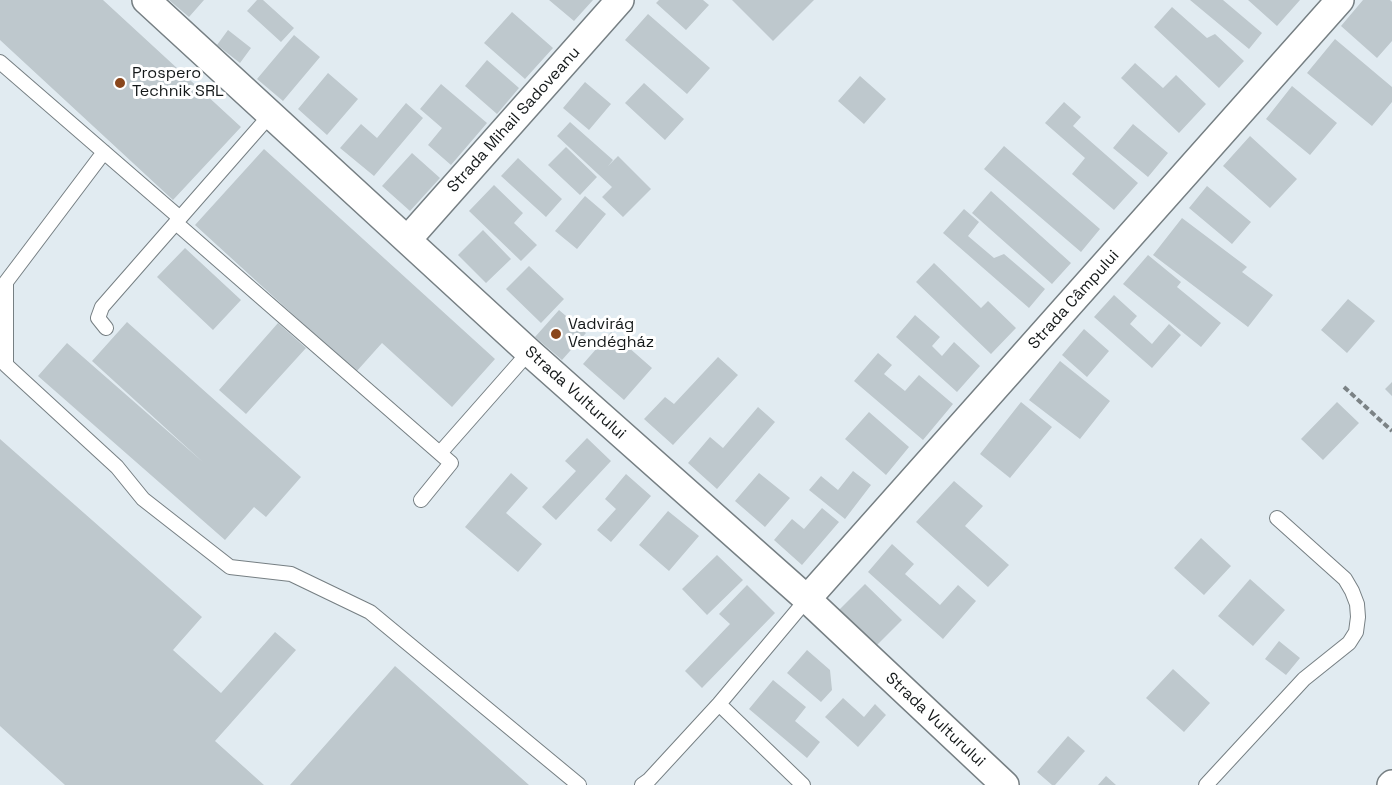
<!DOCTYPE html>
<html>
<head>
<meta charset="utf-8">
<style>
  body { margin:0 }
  canvas { display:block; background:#e1ebf1 }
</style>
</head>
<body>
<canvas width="1392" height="785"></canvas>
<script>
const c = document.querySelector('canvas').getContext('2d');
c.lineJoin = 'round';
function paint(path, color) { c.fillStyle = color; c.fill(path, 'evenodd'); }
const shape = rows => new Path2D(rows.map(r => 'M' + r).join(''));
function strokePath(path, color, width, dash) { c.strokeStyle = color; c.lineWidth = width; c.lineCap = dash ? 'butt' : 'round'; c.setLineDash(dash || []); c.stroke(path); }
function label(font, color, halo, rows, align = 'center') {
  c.font = font + ' "Space Grotesk",sans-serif'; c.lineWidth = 6; c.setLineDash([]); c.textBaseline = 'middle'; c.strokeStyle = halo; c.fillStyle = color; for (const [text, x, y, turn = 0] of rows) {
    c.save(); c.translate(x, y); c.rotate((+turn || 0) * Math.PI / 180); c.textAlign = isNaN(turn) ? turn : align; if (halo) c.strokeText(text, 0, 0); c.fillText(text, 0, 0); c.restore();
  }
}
const building = shape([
  [0,0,103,0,241,127,173,200,0,40],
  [169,0,204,0,189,17],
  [257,0,263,0,294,28,281,42,247,11],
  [549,0,593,0,574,21],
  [659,0,703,0,709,5,686,30,656,3],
  [732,0,814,0,773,41],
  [1190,0,1223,0,1262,33,1249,49],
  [1248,0,1300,0,1277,26],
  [1363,0,1390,0,1392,2,1392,41,1377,58,1341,26],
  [1172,7,1207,38,1215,34,1244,61,1219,88,1154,27],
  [512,12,553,48,525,79,484,43],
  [648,14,710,68,687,94,625,40],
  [228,30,251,48,240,63,217,45],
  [294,35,320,57,283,101,257,79],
  [1335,39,1392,87,1392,102,1372,126,1307,73],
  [487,60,519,88,497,114,465,86],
  [1135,63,1163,88,1176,75,1206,104,1179,133,1121,78],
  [328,73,358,99,327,135,298,109],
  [860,76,886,99,864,124,838,101],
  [585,82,611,104,589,130,563,108],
  [644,83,684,119,665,140,625,103],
  [441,84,487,123,451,165,428,145,442,128,420,109],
  [1292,86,1337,123,1310,155,1266,119],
  [1064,102,1081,117,1073,126,1138,183,1114,210,1072,174,1085,158,1045,123],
  [406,103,423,118,374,176,340,148,361,124,377,138],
  [570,122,613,160,608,166,618,156,651,189,623,217,602,197,612,187,557,136],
  [1133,124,1168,153,1148,177,1113,148],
  [1250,136,1297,179,1270,208,1223,166],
  [1004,146,1100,229,1081,252,984,169],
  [566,147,597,177,580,195,548,165],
  [264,149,495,359,452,407,382,343,356,372,195,225],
  [412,153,440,178,410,211,382,186],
  [518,158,562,199,546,217,501,176],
  [494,185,523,213,514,223,537,245,521,261,469,211],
  [1207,186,1251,222,1232,244,1189,208],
  [991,191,1071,263,1052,284,972,213],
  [585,196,606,214,577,249,555,231],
  [964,209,979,222,968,236,994,258,1004,254,1045,289,1029,308,943,233],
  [1182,218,1247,267,1242,272,1273,295,1248,327,1153,255],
  [483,230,511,259,486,283,458,255],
  [185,248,241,300,213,330,157,277],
  [1148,255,1181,282,1177,287,1221,323,1201,347,1123,284],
  [934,263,981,308,988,301,1016,328,991,354,916,282],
  [529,266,564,299,541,323,506,289],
  [1114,295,1137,316,1130,324,1152,344,1169,324,1181,335,1152,368,1094,317],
  [1348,299,1375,321,1347,353,1321,330],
  [559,310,586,333,562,360,535,337],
  [915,315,940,337,932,346,942,356,954,342,980,366,957,392,896,337],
  [127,322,301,477,266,517,254,507,225,540,38,376,67,343,204,463,92,361],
  [278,323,306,348,246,414,219,390],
  [1084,329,1109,351,1087,377,1062,355],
  [611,332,652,368,624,400,583,364],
  [878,353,892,365,884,374,905,391,919,375,953,404,923,440,854,381],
  [718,357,738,375,673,445,644,419,665,397,674,404],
  [1060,361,1110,401,1080,439,1029,400],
  [1392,382,1392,396,1385,389],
  [1021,402,1052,427,1010,478,980,454],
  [1337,402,1359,423,1323,460,1301,439],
  [758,407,775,422,717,489,688,463,710,437,723,448],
  [869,412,909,447,886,475,845,439],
  [587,438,611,461,556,520,542,507,576,471,565,461],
  [0,439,202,617,173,650,221,693,275,632,296,650,215,741,264,785,65,785,0,726],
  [853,471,871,485,845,519,809,490,821,476,838,490],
  [511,473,528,488,506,513,542,544,518,572,465,527],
  [759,473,790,498,765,527,735,501],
  [626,474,651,496,611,542,597,530,616,509,605,499],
  [954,481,983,506,965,526,1009,565,988,587,916,522],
  [822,508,839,522,802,565,774,540,792,519,804,529],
  [668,511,699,536,669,571,639,545],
  [1201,538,1231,566,1204,595,1174,568],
  [892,544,914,564,905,574,940,605,958,585,976,601,943,639,868,572],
  [717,555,743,580,707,615,682,589],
  [1250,579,1285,610,1253,646,1218,616],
  [865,584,902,620,875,647,838,611],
  [747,585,775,613,702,688,685,671,730,624,719,614],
  [1279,641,1300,658,1286,675,1265,659],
  [807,650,830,670,832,690,821,702,787,673],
  [395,666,529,785,290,785],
  [1173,669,1210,703,1184,732,1146,698],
  [773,680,806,707,795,721,820,742,807,758,749,709],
  [843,698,864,717,875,704,886,715,858,747,825,717],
  [1068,736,1085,751,1055,785,1052,785,1037,772],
  [1106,776,1116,785,1098,785]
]);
const path = shape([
  [1344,387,1392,431]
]);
const lane = shape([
  [0,62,180,218],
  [104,152,6,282,6,365,117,467,143,499,230,567,291,574,370,612,579,785],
  [176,223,451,463,421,500],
  [106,328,98,318,102,307,271,114],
  [440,453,529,352],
  [719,704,803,785],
  [642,785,649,780,719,704,807,599],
  [1206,785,1304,679,1349,643,1356,632,1358,617,1357,604,1352,591,1345,579,1277,518]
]);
const street = shape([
  [146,0,529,352,807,599,1005,785],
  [408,239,620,0],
  [807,599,1340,0],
  [1391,785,1392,784]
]);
const markers = [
  [120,83,6,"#8a461b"],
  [556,334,6,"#8a461b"]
];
const poiNames = [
  ["Prospero",132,74],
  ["Technik SRL",132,92],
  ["Vadvirág",568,325],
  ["Vendégház",568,343]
];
const streetNames = [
  ["Strada Mihail Sadoveanu",514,120,-48],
  ["Strada Câmpului",1074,300,-48],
  ["Strada Vulturului",575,393,42],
  ["Strada Vulturului",935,720,43]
];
paint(building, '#bec8cd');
strokePath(lane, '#767f83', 16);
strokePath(street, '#767f83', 30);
strokePath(path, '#7b8285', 4, [6, 3]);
strokePath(lane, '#fff', 14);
strokePath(street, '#fff', 27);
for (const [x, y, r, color] of markers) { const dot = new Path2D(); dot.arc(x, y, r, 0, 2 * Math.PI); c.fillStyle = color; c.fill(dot); strokePath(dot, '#fff', 2); }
label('16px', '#141819', '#fff', poiNames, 'left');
label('16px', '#141819', '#fff', streetNames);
</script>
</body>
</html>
